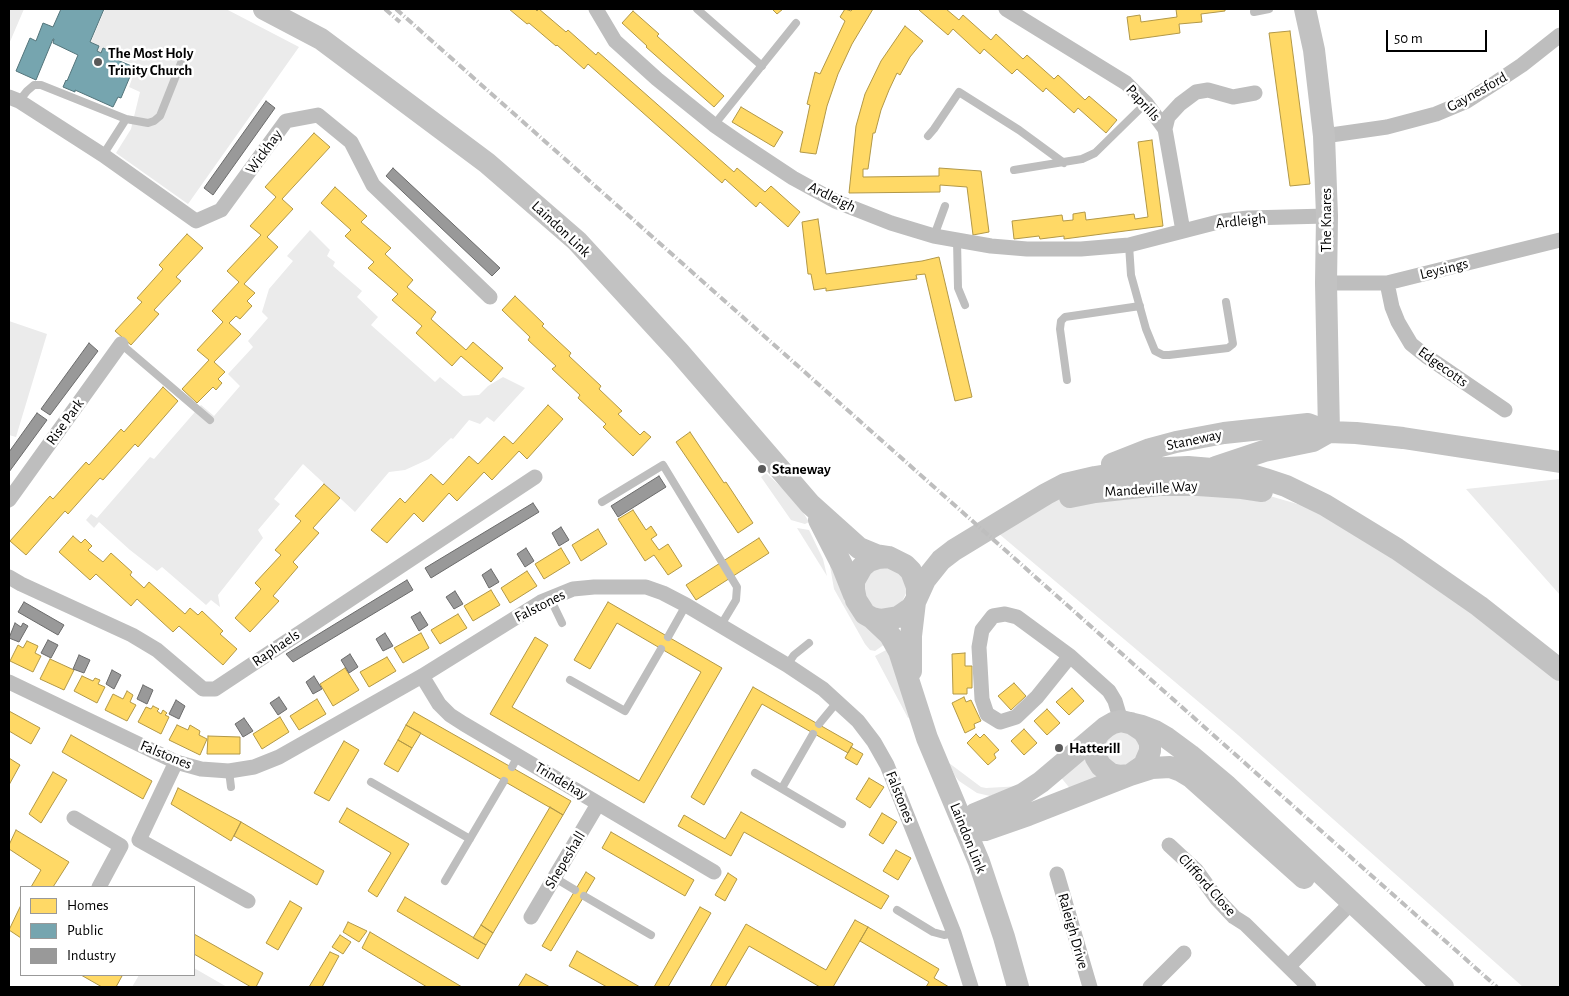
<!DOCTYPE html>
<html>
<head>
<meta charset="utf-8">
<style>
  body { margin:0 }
  #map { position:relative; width:1569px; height:996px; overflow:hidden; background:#fff; font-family:"Alegreya Sans",sans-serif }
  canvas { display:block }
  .frame { position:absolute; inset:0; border:10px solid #000; pointer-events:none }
  .legend { position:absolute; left:20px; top:886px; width:175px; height:90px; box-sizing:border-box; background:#fff; border:1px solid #999; margin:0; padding:6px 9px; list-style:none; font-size:15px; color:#000 }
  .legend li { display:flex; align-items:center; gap:10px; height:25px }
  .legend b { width:25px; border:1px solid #999 }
  .scale { position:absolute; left:1386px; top:30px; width:101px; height:22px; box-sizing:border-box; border:2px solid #000; border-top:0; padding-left:6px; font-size:15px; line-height:18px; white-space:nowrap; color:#000; -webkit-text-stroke:4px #fff; paint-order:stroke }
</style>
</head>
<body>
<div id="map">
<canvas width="1569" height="996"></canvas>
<div class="frame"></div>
<ul class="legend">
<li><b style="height:14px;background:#ffd966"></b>Homes</li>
<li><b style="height:14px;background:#76a5af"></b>Public</li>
<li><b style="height:14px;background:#999"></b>Industry</li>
</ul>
<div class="scale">50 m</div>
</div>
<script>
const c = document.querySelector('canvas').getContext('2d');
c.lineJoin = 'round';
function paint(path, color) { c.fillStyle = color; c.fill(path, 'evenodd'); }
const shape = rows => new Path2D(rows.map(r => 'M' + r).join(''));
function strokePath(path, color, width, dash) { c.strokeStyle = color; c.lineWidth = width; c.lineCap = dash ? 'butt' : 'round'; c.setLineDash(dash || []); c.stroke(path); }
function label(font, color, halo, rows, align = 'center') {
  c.font = font + ' "Alegreya Sans",sans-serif'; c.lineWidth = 5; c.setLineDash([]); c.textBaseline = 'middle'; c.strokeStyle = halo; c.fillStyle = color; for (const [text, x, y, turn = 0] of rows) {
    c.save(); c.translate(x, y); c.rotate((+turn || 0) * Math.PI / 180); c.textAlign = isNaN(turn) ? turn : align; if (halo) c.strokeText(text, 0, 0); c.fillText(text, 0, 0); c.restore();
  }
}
const green = shape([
  [9,9,24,9,9,44],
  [105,9,226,9,299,47,188,204,116,153,131,129,140,92,129,87,137,65,110,57,112,52,104,48,101,53,97,51,99,46,91,42],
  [310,230,330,250,327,256,335,262,333,266,362,291,357,297,378,317,371,325,435,382,440,377,463,396,479,395,488,386,503,377,525,388,494,422,487,417,480,424,469,420,453,439,451,438,429,459,405,470,389,472,355,512,303,464,274,499,280,504,258,530,263,538,218,595,220,607,211,600,206,605,162,567,157,571,130,550,99,522,94,528,86,520,91,514,97,518,150,457,154,459,201,405,214,416,240,386,228,374,253,347,248,341,268,318,262,312,269,289,293,261,287,256],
  [9,321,47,334,16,437,9,435],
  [766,473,796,501,809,522,805,524,791,520,761,477],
  [1560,479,1560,595,1466,489],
  [1242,488,1346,518,1560,670,1560,987,1523,987,1238,735,992,528,1055,500,1095,492],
  [797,528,809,530,823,559,827,576],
  [832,565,885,644,875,651,870,650,865,644,834,589,830,566],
  [885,566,901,573,907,591,901,604,889,611,875,608,865,598,864,580,872,571],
  [892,649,911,716,908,718,875,656,886,650],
  [1119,729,1135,733,1142,752,1122,768,1107,759,1104,746,1107,739],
  [1085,752,1103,778,1072,791,1059,775],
  [949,763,981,787,986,788,1021,786,990,796,977,793,959,781,955,776],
  [194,968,227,987,132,987,139,975,194,975]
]);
const homes = shape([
  [509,9,535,9,537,11,539,9,566,32,568,30,596,55,598,52,734,172,737,168,765,192,771,186,800,212,788,227,760,202,756,207,725,179,722,183,588,64,584,69,557,45,556,46,529,23,527,24,509,9],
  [772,9,783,9,777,14,772,9],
  [845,9,851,11,853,9,873,9,852,44,838,74,827,106,816,154,800,152,810,105,807,104,815,72,820,74,845,21,840,17,845,9],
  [920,9,946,9,959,20,963,15,991,40,996,34,1023,59,1027,55,1054,79,1058,75,1085,100,1089,96,1117,120,1106,133,1078,108,1074,113,1046,88,1043,92,1017,69,1012,74,984,49,980,54,953,29,948,35,919,10,920,9],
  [1176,9,1225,9,1225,11,1201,14,1202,22,1179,24,1180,33,1130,40,1127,17,1140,15,1141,22,1177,17,1176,9],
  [633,11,659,34,657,36,724,96,714,107,646,47,647,46,622,23,633,11],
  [905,26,923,41,910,57,900,75,897,73,889,90,881,110,875,133,873,133,868,169,863,169,863,177,939,176,939,168,981,171,989,232,973,235,967,187,940,185,940,192,849,193,856,126,865,94,881,61,905,26],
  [1290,31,1310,184,1290,186,1269,33,1290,31],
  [741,107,783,132,774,147,732,122,741,107],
  [314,133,330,147,282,199,293,209,267,237,278,247,244,284,255,293,247,301,252,306,240,319,236,316,229,323,241,334,214,362,225,372,218,379,222,383,216,390,213,387,197,403,182,389,209,360,197,350,223,322,212,311,239,282,227,271,261,235,250,226,276,197,265,187,314,133],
  [1152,140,1163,226,1064,239,1064,236,1040,239,1039,236,1014,239,1012,221,1062,215,1063,221,1073,220,1073,214,1085,212,1086,220,1134,214,1135,219,1148,217,1138,142,1152,140],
  [335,187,367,216,361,222,391,248,385,254,413,280,407,287,436,312,431,319,466,350,473,342,503,368,491,382,461,356,452,366,416,333,422,326,392,300,398,294,368,268,374,262,345,236,351,230,321,203,335,187],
  [818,219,826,274,922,261,939,257,972,397,955,401,925,274,916,275,917,279,826,291,826,288,814,290,811,274,808,274,802,222,818,219],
  [187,234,203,248,176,277,181,281,154,310,159,314,131,345,115,331,142,302,137,298,163,269,159,265,187,234],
  [515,296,544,324,542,326,571,353,569,356,601,386,599,389,622,411,618,414,640,435,644,431,651,437,633,456,603,427,606,424,578,398,580,395,552,369,556,366,528,340,530,337,502,310,515,296],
  [163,387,178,401,138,447,135,444,103,480,100,478,68,514,65,511,26,555,10,541,50,496,53,499,86,462,89,465,121,429,124,432,163,387],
  [548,405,563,419,527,459,519,451,492,480,484,472,457,501,449,493,423,522,414,513,387,543,371,530,400,498,405,503,431,474,443,485,469,456,478,464,504,436,513,444,548,405],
  [690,432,724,483,726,482,753,523,738,533,676,442,690,432],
  [324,484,340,498,313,528,319,533,293,562,298,567,273,596,279,601,250,632,235,618,261,589,255,583,281,555,275,550,301,521,295,516,324,484],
  [633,510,646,530,651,526,657,535,651,539,659,550,668,544,682,566,668,575,654,555,645,561,618,519,633,510],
  [598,529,607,544,581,561,572,545,598,529],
  [73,536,81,543,85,539,92,546,88,550,103,562,111,553,132,572,130,575,144,588,149,582,185,614,190,608,198,615,202,611,223,631,220,634,237,649,223,665,179,626,173,632,137,599,131,606,96,574,90,580,59,552,73,536],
  [759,538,769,553,696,600,686,585,759,538],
  [561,548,570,563,544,579,535,564,561,548],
  [527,571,537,586,510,603,501,588,527,571],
  [491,590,500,605,473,621,464,606,491,590],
  [608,602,722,668,644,803,490,714,535,637,548,645,512,707,639,781,701,672,617,623,590,669,574,660,608,602],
  [458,614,467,628,440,644,431,630,458,614],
  [421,633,429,648,403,663,394,648,421,633],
  [27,641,38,646,35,653,41,656,33,672,10,661,18,645,23,648,27,641],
  [965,653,965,666,972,666,972,688,967,688,967,694,953,694,952,654,965,653],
  [387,657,396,671,369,687,360,672,387,657],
  [50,659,74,670,64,690,40,679,50,659],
  [345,668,359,690,333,706,320,684,345,668],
  [82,676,93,681,95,678,100,680,98,684,105,687,97,703,74,691,82,676],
  [1014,683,1026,696,1011,710,998,696,1014,683],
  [753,687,853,744,848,753,762,704,704,805,691,797,753,687],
  [1072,688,1084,701,1069,715,1056,702,1072,688],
  [127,691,133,695,130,702,136,705,127,721,105,710,113,694,123,699,127,691],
  [964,697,966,702,971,700,981,721,974,724,975,728,965,733,952,703,964,697],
  [317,699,326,714,299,730,290,716,317,699],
  [153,706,159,709,157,711,161,714,163,710,167,713,165,715,169,717,161,734,138,722,146,707,151,709,153,706],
  [1047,709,1060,723,1047,735,1034,721,1047,709],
  [9,711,40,728,31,744,9,731,9,711],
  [414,712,571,801,563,815,406,725,414,712],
  [280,717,289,732,262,749,253,734,280,717],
  [177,725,188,730,190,725,200,731,199,735,207,739,200,755,169,740,177,725],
  [406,725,421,733,412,748,398,740,406,725],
  [1024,729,1037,743,1024,755,1011,741,1024,729],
  [976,734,980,738,984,734,999,750,994,754,996,758,988,765,967,743,976,734],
  [71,735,152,781,143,799,62,752,71,735],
  [208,736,240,737,240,754,207,754,208,736],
  [398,740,412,748,398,772,384,764,398,740],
  [344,741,359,750,329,801,314,793,344,741],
  [851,747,863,754,857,765,845,758,851,747],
  [9,758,20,765,9,785,9,758],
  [53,772,67,780,41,823,29,814,53,772],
  [869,778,884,787,870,808,856,799,869,778],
  [178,788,241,822,231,841,171,804,178,788],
  [550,807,563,815,493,933,481,925,550,807],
  [347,808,409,844,377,897,368,891,391,853,339,822,347,808],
  [741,812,889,896,881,909,744,832,731,856,678,826,684,815,725,839,741,812],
  [882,813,897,822,883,844,869,835,882,813],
  [241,822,324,871,317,885,234,836,241,822],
  [16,830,69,862,53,887,31,887,41,870,9,849,9,845,16,830],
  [611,832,694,880,685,896,602,848,611,832],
  [896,850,911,858,898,880,883,871,896,850],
  [586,872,595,878,551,951,542,946,586,872],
  [728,873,737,879,725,901,715,895,728,873],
  [405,897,486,945,478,959,397,911,405,897],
  [290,901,302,908,278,950,266,943,290,901],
  [21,905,21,938,9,930,21,905],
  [700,907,711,913,668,987,654,987,700,907],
  [855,920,868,927,833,987,820,987,749,946,725,987,710,987,746,924,826,970,855,920],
  [348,922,367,931,359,942,343,932,348,922],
  [481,925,493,933,486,945,473,938,481,925],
  [868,927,939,969,934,978,949,987,926,987,929,982,860,941,868,927],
  [370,932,462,987,427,987,362,948,370,932],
  [194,934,263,973,256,987,251,987,194,954,194,934],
  [340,935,351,942,343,954,332,947,340,935],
  [577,951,640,987,607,987,569,966,577,951],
  [330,952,339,956,322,987,309,987,330,952],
  [526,974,550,987,518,987,526,974],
  [81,975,120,975,122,976,116,987,102,987,81,975]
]);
const public = shape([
  [61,9,104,9,90,42,99,46,97,51,101,53,103,48,112,52,110,57,134,67,121,98,118,97,113,107,75,90,75,92,63,87,66,80,67,81,78,55,53,43,54,39,53,39,36,80,16,71,30,38,36,41,43,23,53,27,61,9]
]);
const industry = shape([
  [266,101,275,108,213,195,204,188,266,101],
  [393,168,500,268,492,276,386,176,393,168],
  [89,343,98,351,50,415,41,409,89,343],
  [37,413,47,420,9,472,9,452,37,413],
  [659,476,666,487,618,517,611,506,659,476],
  [533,503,539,512,431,578,425,568,533,503],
  [561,527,569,540,559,546,552,533,561,527],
  [526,548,534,561,525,567,517,554,526,548],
  [491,569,499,582,489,588,482,575,491,569],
  [407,580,413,590,293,662,286,654,407,580],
  [455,591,463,604,454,609,446,597,455,591],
  [24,602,64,625,58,635,18,612,24,602],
  [420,612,428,625,419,631,411,617,420,612],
  [15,623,21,627,23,623,28,626,19,642,9,638,15,623],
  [385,633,393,646,383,651,376,639,385,633],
  [48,640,58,645,51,658,41,653,48,640],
  [350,654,358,667,349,673,341,660,350,654],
  [79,655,90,660,84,673,73,669,79,655],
  [112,670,121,675,114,689,106,684,112,670],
  [314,676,322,689,313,694,306,682,314,676],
  [143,685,153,690,147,704,137,699,143,685],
  [279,697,287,709,278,715,270,703,279,697],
  [176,700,185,706,179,719,169,714,176,700],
  [244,718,253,731,243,737,235,724,244,718]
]);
const lane = shape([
  [697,9,762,66],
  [1254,12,1269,9],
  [19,101,27,91,34,85,41,85,126,119,103,155],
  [126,119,148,123,154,121,160,116,185,53],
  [714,125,796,23],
  [928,136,934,129,959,92,1019,130,1064,163],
  [1014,170,1082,159,1095,153,1146,103],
  [934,236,945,206],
  [957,240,958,288,965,305],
  [1129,245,1131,275,1146,329,1155,351,1163,355,1169,355,1228,348,1233,344,1226,302],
  [121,344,210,420],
  [1067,380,1060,329,1061,321,1065,317,1140,306],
  [602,502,663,465,737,587,736,600,721,625],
  [550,598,562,623],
  [668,637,686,605],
  [787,665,794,655,809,643],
  [570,680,625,711,661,649],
  [819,724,838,701],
  [512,767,518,756],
  [229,771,231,787],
  [755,773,842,824],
  [371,782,470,839],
  [782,788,813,734],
  [555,878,575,890],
  [445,881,504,781],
  [584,896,651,935],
  [897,910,933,932,944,935,954,933]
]);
const street = shape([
  [596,9,615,41,657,79,714,125,740,143,793,178,835,201,891,223,934,236,991,246,1027,249,1081,249,1129,245,1222,221,1248,218,1327,216],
  [1006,9,1126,83,1146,103,1165,129,1183,231],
  [9,97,19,101,103,155,196,221,221,210,286,121,318,115,351,142,373,185,490,297],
  [1165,129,1168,117,1180,104,1196,92,1208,90,1233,97,1255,93],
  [1324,136,1387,127,1436,114,1467,101,1495,83,1522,65,1560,35],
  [1326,283,1387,283,1560,240],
  [1387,283,1392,307,1398,322,1411,344,1426,356,1505,410],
  [9,500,121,344],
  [9,577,21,584,132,635,157,650,203,689,215,689,535,477],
  [1070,656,1037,697,1016,717,1000,722,987,714,982,699,979,647,982,630,993,616,1005,614,1017,617,1070,656,1109,691,1115,701,1121,721],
  [422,676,439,704,450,715,464,724,714,872],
  [9,682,176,762,201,769,229,771,254,767,279,757,422,676,541,602,573,589,594,587,646,587,663,593,686,605,787,665,823,689,858,721,874,742,887,765,954,933,971,987],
  [176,762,139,840,248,901],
  [74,818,121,846,99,887],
  [1169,845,1196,870,1217,899,1234,917,1245,924,1309,987],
  [1057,874,1090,987],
  [531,917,598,804],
  [1289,966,1352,902],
  [1150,987,1184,953]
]);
const secondary = shape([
  [264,9,321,39,487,163,577,241,679,352,810,504,859,548,876,555,889,557],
  [1305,9,1314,50,1324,136,1327,216,1326,283,1329,432],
  [1112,464,1150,449,1176,442,1224,433,1308,424,1329,432,1356,433,1403,438,1560,462],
  [1216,467,1264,451,1313,441,1329,432],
  [1070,497,1095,492,1159,485,1198,485,1242,488,1262,491],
  [819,520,842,565,854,595],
  [917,596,917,587,911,571,905,565,889,557,878,558,869,561,862,567,854,581,854,590,856,600,865,614,872,618,880,620,898,617,911,608,915,602,925,580,941,560,954,550,1046,494,1065,484,1095,477,1144,469,1188,467,1212,469,1245,473,1265,479,1286,486,1325,505,1397,549,1479,606,1560,670],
  [872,618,890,635,899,651,927,738,979,862,1004,937,1018,987],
  [911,671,911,636,915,602],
  [1099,733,1094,742,1094,748,1096,758,1101,766,1111,774,1119,776,1130,775,1144,765,1150,751,1150,743,1147,737,1143,731,1131,723],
  [964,827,966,822,975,814,1023,794,1041,782,1106,727,1113,723,1121,721,1142,726,1155,731,1167,738,1190,755,1227,786,1443,987],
  [964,827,969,831,985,830,1028,815,1130,775,1152,768,1170,767,1181,771,1191,777,1304,878]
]);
const rail = shape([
  [385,9,400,22],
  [396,9,1497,987]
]);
const markers = [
  [98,62,5,"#595959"],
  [762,469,5,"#595959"],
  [1059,748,5,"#595959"]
];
const poiNames = [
  ["The Most Holy",108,53],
  ["Trinity Church",108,70],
  ["Staneway",772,469],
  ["Hatterill",1069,748]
];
const streetNames = [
  ["Gaynesford",1477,92,-29],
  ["Paprills",1143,103,48],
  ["Wickhay",264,152,-54],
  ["Ardleigh",832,197,26],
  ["The Knares",1326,220,-90],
  ["Ardleigh",1241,221,-6],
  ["Laindon Link",561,229,43],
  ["Leysings",1444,269,-14],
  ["Edgecotts",1443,367,36],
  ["Rise Park",65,422,-54],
  ["Staneway",1194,440,-12],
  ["Mandeville Way",1151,489,-4],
  ["Falstones",540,606,-27],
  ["Raphaels",276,648,-34],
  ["Falstones",166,755,22],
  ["Trindehay",561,781,31],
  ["Falstones",900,797,68],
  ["Laindon Link",968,838,68],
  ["Shepeshall",565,860,-59],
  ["Clifford Close",1207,885,48],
  ["Raleigh Drive",1073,931,74]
];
paint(green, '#ebebeb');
paint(homes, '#ffd966');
strokePath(homes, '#b29847', 1);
paint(public, '#76a5af');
strokePath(public, '#53747a', 1);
paint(industry, '#999');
strokePath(industry, '#6b6b6b', 1);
strokePath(lane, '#bebebe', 8);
strokePath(street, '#bebebe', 15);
strokePath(secondary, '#c2c2c2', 22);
strokePath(rail, '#bebebe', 4, [8, 2.5, 1, 2.5]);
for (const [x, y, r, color] of markers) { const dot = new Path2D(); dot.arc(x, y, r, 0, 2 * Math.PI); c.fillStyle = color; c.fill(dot); strokePath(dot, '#fff', 2); }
label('bold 15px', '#000', '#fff', poiNames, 'left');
label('15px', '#000', '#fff', streetNames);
</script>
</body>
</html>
